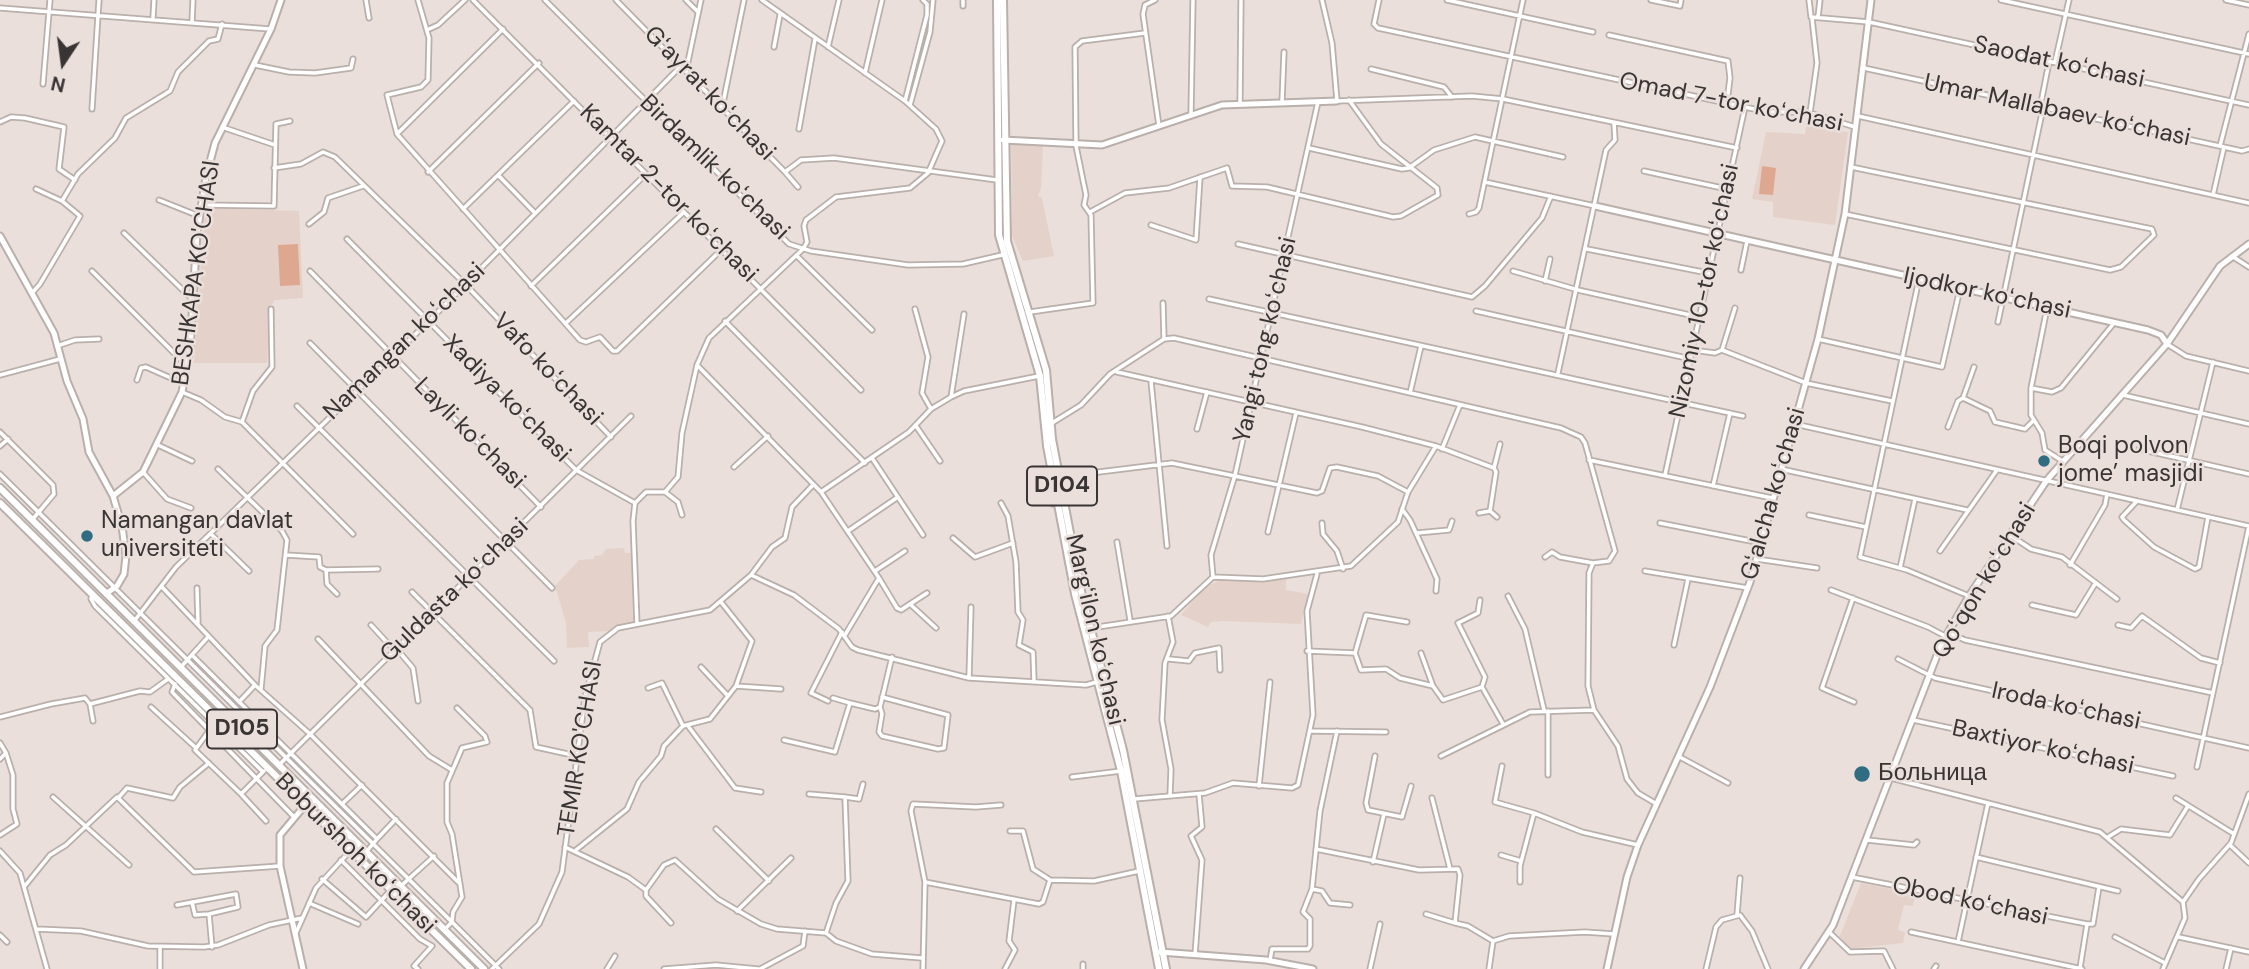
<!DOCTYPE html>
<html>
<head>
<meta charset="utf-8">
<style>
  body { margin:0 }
  #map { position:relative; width:2249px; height:969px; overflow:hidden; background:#eadfdb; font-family:"DM Sans",sans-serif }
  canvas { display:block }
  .north { position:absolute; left:28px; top:28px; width:70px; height:70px; -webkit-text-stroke:5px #eadfdb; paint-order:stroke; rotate:193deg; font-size:19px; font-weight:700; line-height:28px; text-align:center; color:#393534 }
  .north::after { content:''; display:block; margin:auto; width:24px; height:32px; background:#393534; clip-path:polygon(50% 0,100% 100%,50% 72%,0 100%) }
</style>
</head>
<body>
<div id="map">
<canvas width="2249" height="969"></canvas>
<div class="north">N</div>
</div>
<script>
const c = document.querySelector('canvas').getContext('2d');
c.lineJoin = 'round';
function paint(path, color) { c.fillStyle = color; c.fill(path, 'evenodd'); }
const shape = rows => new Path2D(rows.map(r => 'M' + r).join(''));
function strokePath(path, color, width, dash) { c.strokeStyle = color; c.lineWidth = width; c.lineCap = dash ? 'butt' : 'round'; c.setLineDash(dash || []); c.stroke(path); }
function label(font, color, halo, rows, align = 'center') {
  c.font = font + ' "DM Sans",sans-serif'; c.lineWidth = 5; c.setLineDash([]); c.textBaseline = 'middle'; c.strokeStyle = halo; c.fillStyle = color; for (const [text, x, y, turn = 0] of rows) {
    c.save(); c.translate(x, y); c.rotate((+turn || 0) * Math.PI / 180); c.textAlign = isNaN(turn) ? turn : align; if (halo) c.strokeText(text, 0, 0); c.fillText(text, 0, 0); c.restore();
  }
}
const built = shape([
  [1806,126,1848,132,1835,225,1773,217,1773,202,1752,199,1766,132,1805,134],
  [1011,143,1043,146,1041,188,1038,196,1042,198,1054,256,1023,261,1012,236],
  [205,208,299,211,303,298,275,300,270,307,267,363,194,363],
  [624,548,625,553,632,553,634,622,610,631,588,632,589,647,567,648,566,623,555,586,579,560,594,559,594,556,602,555,606,549],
  [1218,577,1286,578,1286,590,1308,594,1301,624,1223,621,1211,622,1208,627,1181,615,1204,587,1217,582],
  [1861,883,1915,894,1913,906,1904,905,1898,930,1905,932,1903,943,1849,949,1839,938]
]);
const green = shape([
  [1762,166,1776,168,1773,195,1759,194],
  [298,244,300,285,280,286,278,245]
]);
const street = shape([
  [366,0,369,18],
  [418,0,429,38,428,80,421,87,387,95,397,134,580,340,586,342,600,337,613,351,617,351,721,250],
  [473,0,861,390],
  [545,0,789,244,811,251,908,265,963,264,1002,255],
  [616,0,785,172,801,160,834,158,997,180],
  [686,0,698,12],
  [762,0,905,101,936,129,942,141,928,173,910,188,836,197,806,220,804,226,807,242,803,249,709,338,697,365,821,492,879,578,845,635],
  [1155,0,1145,5,1143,14,1159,126],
  [1322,0,1332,43,1337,101,1472,96,1503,99,1737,148],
  [1379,0,1374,24,1378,28,1768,112,1807,112,1855,127],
  [1447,0,1593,32],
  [1651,0,1680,6,1681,0],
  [1809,0,1811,17,1869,22,2249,105],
  [2001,0,2249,54],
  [2226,0,2249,5],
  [963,6,963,0],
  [0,8,270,29],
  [1818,17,1820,0],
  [153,18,154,0],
  [192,22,193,0],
  [427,30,438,25,465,0],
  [1609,35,1728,61,1730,78,1727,102],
  [774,47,780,15],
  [828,47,839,0],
  [2055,62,2069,0],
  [255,65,289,72,315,73,351,68,353,59],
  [1864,68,2242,151,2249,149],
  [1371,69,1444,87,1452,97],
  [686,71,701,0],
  [865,73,882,0],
  [43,84,50,0],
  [905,101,927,15,927,4,923,0],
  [1282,102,1284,52],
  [1240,103,1241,0],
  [910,105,930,32,933,0],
  [722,108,744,0],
  [2040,108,2049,62],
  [92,109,99,0],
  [1810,113,1817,63,1812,18],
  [1191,114,1193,0],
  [1858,116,2249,203],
  [0,122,11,117,25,118,64,127,59,169,75,180],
  [222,127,275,145],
  [799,129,815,39],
  [397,134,503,29],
  [2220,146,2249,34],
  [1309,148,1402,169,1409,168,1434,150,1475,137,1563,157],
  [274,168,301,164,323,152,335,157,465,284,611,437],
  [1644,171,1727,189],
  [428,172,539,63],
  [785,172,798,187],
  [498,175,534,212],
  [1485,182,1595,206],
  [36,189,62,201],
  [2213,195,2224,147],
  [159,200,199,216],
  [201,205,274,206,276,124,290,121],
  [463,209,574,101],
  [1090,212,1125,193,1169,188,1227,168,1232,186,1267,187,1393,217,1401,216,1438,195,1437,188,1381,144,1349,100],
  [1469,214,1476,212,1479,208,1523,0],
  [1845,214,2110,270,2121,267,2154,235,2152,229,1851,167],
  [309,224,324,212,328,198,363,186],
  [1151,225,1196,240,1200,177],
  [124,233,192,299],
  [347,239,576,470,635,503],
  [1238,244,1472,297,1485,286,1542,218,1551,196],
  [1587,249,1708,273],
  [797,256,872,330],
  [2232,256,2249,267],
  [1741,270,1747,241],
  [92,271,186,365],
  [310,271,541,507],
  [1513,271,1578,290,1699,317],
  [1919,279,1860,557,1907,570,1969,596],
  [1545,281,1550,259],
  [531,286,646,174],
  [32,293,40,284,80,216,62,201,78,174,115,138,126,118,170,91,178,72,209,41,218,39,222,24],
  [1209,299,1743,416],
  [1163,303,1164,339],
  [1735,308,1722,350,1806,383,1892,401],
  [2047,308,2031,388,2052,392,2061,388,2114,323],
  [915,309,928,357,922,393,931,409],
  [1476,311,1691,359],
  [1030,312,1093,303,1091,215,1084,205,1086,195,1076,146,1075,47,1082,41,1145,33],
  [725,321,865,463],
  [1998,322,2043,108],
  [566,323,684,212],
  [1818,339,1942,367,1960,289],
  [310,343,552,588],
  [2167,344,2186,356,2249,371],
  [57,346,75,340,99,339],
  [1693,350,1715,353,1722,350],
  [1974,367,1963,398,1990,411,1995,422,2025,429,2033,421],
  [1117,372,1362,427,1436,446,1494,468,1496,472,1490,511,1497,517],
  [1558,373,1606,150,1615,140,1614,123],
  [0,375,60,359],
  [137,380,141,368,146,367,182,383],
  [1151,381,1167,546],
  [2031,388,2031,415,2042,433,2045,450,2064,462],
  [182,392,201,400,225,417,242,422,353,534],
  [1410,393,1421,346],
  [2123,395,2249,424],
  [951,397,964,314],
  [297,406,554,661],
  [242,422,253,391,272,367,271,309],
  [1052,423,1081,405,1110,374,1164,339,1174,338,1561,428,1581,437,1585,443,1615,551,1609,561,1593,563,1589,573,1588,686,1594,710,1618,746,1627,779,1638,793,1655,803],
  [1795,424,2249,526],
  [916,426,940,461],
  [1948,427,1958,401,1963,398],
  [1197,429,1207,392],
  [0,432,53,485,54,494,32,520],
  [158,445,192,461],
  [0,446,8,439],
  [1442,449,1460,405],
  [2139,449,2249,474],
  [872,458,923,535],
  [1589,460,1772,498],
  [734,467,768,436],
  [1494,468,1500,444],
  [218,469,282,531,287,540,277,630,265,646,261,689],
  [1781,469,1967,510],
  [143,472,167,499,191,508],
  [0,474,452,922,444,930],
  [1665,475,1745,107],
  [1713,486,1730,413],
  [665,492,678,502,682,515],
  [821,492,909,432,931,409,951,397,964,391,1039,376],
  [2137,501,2122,517,2124,520,2154,547,2195,569,2199,567,2208,517],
  [1001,503,1008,516,1016,562,1018,612,1023,620,1019,645,1033,652,1034,681],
  [1059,504,1053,504,1050,478,1172,463,1317,493,1322,491,1330,468,1337,467,1378,476,1408,492],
  [1402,509,1410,520,1437,579,1436,591],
  [2177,510,2213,362],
  [1479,513,1490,511],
  [1809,515,1866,527],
  [1322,523,1323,534,1337,551,1343,569],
  [1660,523,1761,543],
  [848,531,898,497],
  [1268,532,1296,413],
  [1417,533,1449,530,1452,521],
  [211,534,249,571],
  [2010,535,2031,549,2062,557,2117,599],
  [953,538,975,557,1013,543],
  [1117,542,1130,620],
  [1940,551,1997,470],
  [286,555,319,557,320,567,326,570,327,584,337,594],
  [1545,557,1552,552,1560,557,1593,563],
  [1757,559,1817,568],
  [2070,565,2105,505,2107,494],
  [1900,568,1915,499],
  [326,570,378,569],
  [875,571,905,551],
  [1645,571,1748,588],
  [751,575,772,547,785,538,792,507,813,485],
  [1213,577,1211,555,1235,475,1318,102],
  [879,578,897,608,901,610,910,604,936,628],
  [162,587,255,685,310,734,458,882],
  [197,588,198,623],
  [1831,590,1928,627,1945,636],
  [412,592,530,710,536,747,577,756],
  [92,594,91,599,95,606,263,772],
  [1508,596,1525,629,1544,710],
  [1853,598,1822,688,1854,702],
  [1480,600,1478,613,1458,623,1485,677,1482,687],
  [721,602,752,641,736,686],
  [910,604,927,593],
  [2032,605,2076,615,2095,584],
  [1168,616,1173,642,1165,663,1162,720,1171,769,1170,796],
  [135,620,176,567,428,322,681,66],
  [637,624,633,521,635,503,646,492,665,492,678,477,682,433,697,365],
  [371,625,394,650],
  [2118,625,2131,628,2142,616,2201,658,2220,663],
  [1091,628,1171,616,1213,577,1263,579,1351,566,1398,522,1408,492,1436,446],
  [1949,633,1965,640,2213,693],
  [318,639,429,756,452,770],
  [1674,645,1688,579],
  [396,648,413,668,418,701],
  [1307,651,1355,653,1361,670,1386,669,1400,678,1433,686],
  [1355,653,1366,615,1407,622],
  [1421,653,1433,686,1443,700,1482,687,1503,724],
  [192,655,377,839,367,851],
  [1169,659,1189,661,1195,653,1219,648,1220,670],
  [1898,659,1935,678,2249,748],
  [701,667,728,696],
  [180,668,208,637],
  [969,678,971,607],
  [175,684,172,692,294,817],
  [648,688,662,683,683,726],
  [833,698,850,703],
  [828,701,811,693,842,632],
  [239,702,255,685],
  [90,704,93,721],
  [151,707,195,747],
  [880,707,882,714,879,732,882,736,938,749,944,748,948,715,882,697],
  [457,708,485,736,487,742,462,748,447,783,447,822,452,834,462,897,453,912,452,922,499,969],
  [0,717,51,704,85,698,90,704,140,691,150,692,168,679],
  [1913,720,2173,776],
  [214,724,195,750,241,794,264,771],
  [688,726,735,788,761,792],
  [1311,731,1386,732],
  [784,740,835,752,850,703,875,709,880,707,892,657],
  [0,743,6,753,0,759],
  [1375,756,1366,803,1368,810,1402,817,1411,786],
  [1441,756,1530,712,1594,710],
  [1678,756,1728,783],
  [279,765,631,416],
  [1502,766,1495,802,1534,813,1582,832,1638,845],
  [2197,767,2249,526],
  [1548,775,1548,711],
  [1072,777,1121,771],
  [1891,778,2100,832,2183,902],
  [1259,786,1270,682],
  [241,794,266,821],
  [809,794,845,797,848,881,836,903,826,933],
  [53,797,129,865],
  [119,797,127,788,173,798,180,787,209,763],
  [845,797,859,799,863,784],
  [1432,798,1450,869],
  [2176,798,2234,834],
  [1134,799,1205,793,1233,783,1292,788,1298,785,1313,715,1307,611,1317,574],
  [342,804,362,785],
  [716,829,769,881],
  [1010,831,1023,831,1033,869,1050,880],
  [0,835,17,824,13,809,13,775,6,753],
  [2108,837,2121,829,2170,835,2188,806],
  [377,839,396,819],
  [1867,840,1914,845,1917,842],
  [2230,845,2249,863],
  [565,847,628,877,646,890,646,896,671,923],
  [1316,849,1419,870,1458,869,1460,875,1455,923,1468,926,1493,941],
  [576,850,627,809,639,782,661,756,664,746,683,726,710,719,736,686,781,689],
  [0,851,20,873,47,969],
  [1501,855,1521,861],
  [1976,857,2118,891],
  [341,860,420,939,432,946,414,966,418,969],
  [1373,862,1384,814],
  [1852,877,2087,924],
  [322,879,366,917,391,890],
  [925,882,911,811,913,804,976,807,1001,805],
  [1520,882,1520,866,1534,813],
  [402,885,434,856],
  [24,887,50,855,66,845,117,797,194,872,280,866],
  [1312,889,1322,891,1330,903,1350,905],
  [646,890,664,865,675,860,718,899,761,924,777,929,826,933,836,941,872,954,922,958],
  [192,902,195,915,209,914],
  [309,903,358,924],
  [177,905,236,894,238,907,209,914,212,947],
  [737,911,791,858],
  [1426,914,1455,923],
  [1737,915,1740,878],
  [37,929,81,931,148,946,204,947,218,945,269,925,302,918],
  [1829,932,1850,952,1884,951,1893,969],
  [1911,932,2082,969],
  [0,935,7,942],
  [295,935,316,888,351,850],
  [2115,937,2165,963],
  [2179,937,2249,952],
  [1958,942,1988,803],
  [160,947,160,969],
  [1195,955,1202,860,1191,836,1202,827,1199,794],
  [1270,960,1272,949,1308,949,1310,946,1310,919,1303,912,1312,889,1320,811,1337,731],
  [2080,968,2087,924,2093,924,2099,887],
  [492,969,539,924,562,872,585,697,600,642,618,628,710,610,751,575,794,595,839,629,852,647,858,650,969,678,1086,685,1097,682],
  [607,969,615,956],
  [664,969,716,965,758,969],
  [760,969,803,946,805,931],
  [923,969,925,882,1039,904,1043,902,1050,880,1094,881,1139,871],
  [1005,969,1015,950,1009,941,1014,900],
  [1083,969,1083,964],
  [1370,969,1380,924],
  [1489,969,1493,941,1509,936,1585,932,1614,934],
  [1706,969,1716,927,1722,920,1740,915,1752,931,1768,969],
  [1934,969,1936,966],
  [2163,969,2185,918,2183,902,2199,879,2231,843,2249,794],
  [2226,969,2231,948]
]);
const secondary = shape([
  [1003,140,1102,145,1222,105,1337,101],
  [1595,206,2148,330,2161,335,2167,344],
  [0,236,54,333,67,381,83,419,89,452,113,496,122,526,126,556,124,574,117,586,107,593],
  [113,496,143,472,182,392,190,350,197,233,206,177,215,143,271,29,281,0],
  [1160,952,1266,960,1313,969],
  [303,969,280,866,280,835,306,804],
  [1607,969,1627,877,1638,845,1710,687,1750,582,1818,339,1845,214,1871,0],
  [1804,969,1833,925,1941,645,1969,596,2047,480,2167,344,2220,266,2249,244]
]);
const primary = shape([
  [997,0,999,235,1040,376,1047,446,1075,594,1121,771,1159,969],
  [1003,0,1007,241,1046,370,1052,439,1082,596,1123,750,1166,969],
  [0,488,484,969],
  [0,503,471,969]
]);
const markers = [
  [2044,461,7,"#306d83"],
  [87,536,7,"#306d83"],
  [1862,774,9,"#306d83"]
];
const shields = [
  [1062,486,70],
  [242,729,70]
];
const shieldNames = [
  ["D104",1062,486],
  ["D105",242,729]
];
const streetNames = [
  ["Saodat koʻchasi",2059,63,12],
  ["Gʻayrat koʻchasi",709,94,46],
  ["Omad 7-tor koʻchasi",1731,103,11],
  ["Umar Mallabaev koʻchasi",2057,111,12],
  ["Birdamlik koʻchasi",714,168,44],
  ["Kamtar 2-tor koʻchasi",668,194,45],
  ["BESHKAPA KO'CHASI",197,273,-82],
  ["Nizomiy 10-tor koʻchasi",1705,291,-78],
  ["Ijodkor koʻchasi",1987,294,12],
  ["Yangi tong koʻchasi",1266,340,-77],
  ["Namangan koʻchasi",405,342,-44],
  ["Vafo koʻchasi",547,370,46],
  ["Xadiya koʻchasi",506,399,45],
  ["Layli koʻchasi",469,434,45],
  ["Gʻalcha koʻchasi",1774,494,-74],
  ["Qoʻqon koʻchasi",1985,581,-59],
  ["Guldasta koʻchasi",455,591,-44],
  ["Margʻilon koʻchasi",1094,630,77],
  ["Iroda koʻchasi",2066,707,12],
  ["Baxtiyor koʻchasi",2043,748,12],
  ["TEMIR KO'CHASI",581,749,-81],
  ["Boburshoh koʻchasi",355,854,45],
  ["Obod koʻchasi",1970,902,12]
];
const poiNames = [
  ["Boqi polvon",2058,447],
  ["jome’ masjidi",2058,475],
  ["Namangan davlat",101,522],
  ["universiteti",101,550],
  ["Больница",1878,774]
];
paint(built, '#e4d2ca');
paint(green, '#dea78f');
strokePath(street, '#b9afab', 7);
strokePath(secondary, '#b9afab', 9);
strokePath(primary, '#b9afab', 10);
strokePath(street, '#fff', 3.5);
strokePath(secondary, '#fff', 5);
strokePath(primary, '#fff', 6);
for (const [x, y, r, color] of markers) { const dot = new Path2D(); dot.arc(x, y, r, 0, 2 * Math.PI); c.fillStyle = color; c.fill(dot); strokePath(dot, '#eadfdb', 2.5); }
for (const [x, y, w] of shields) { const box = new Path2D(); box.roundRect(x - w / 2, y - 19.5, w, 39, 5); c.fillStyle = '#eadfdb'; c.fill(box); strokePath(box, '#393534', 2); }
label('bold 23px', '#393534', null, shieldNames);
label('24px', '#393534', '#eadfdb', streetNames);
label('24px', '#393534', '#eadfdb', poiNames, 'left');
</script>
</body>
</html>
